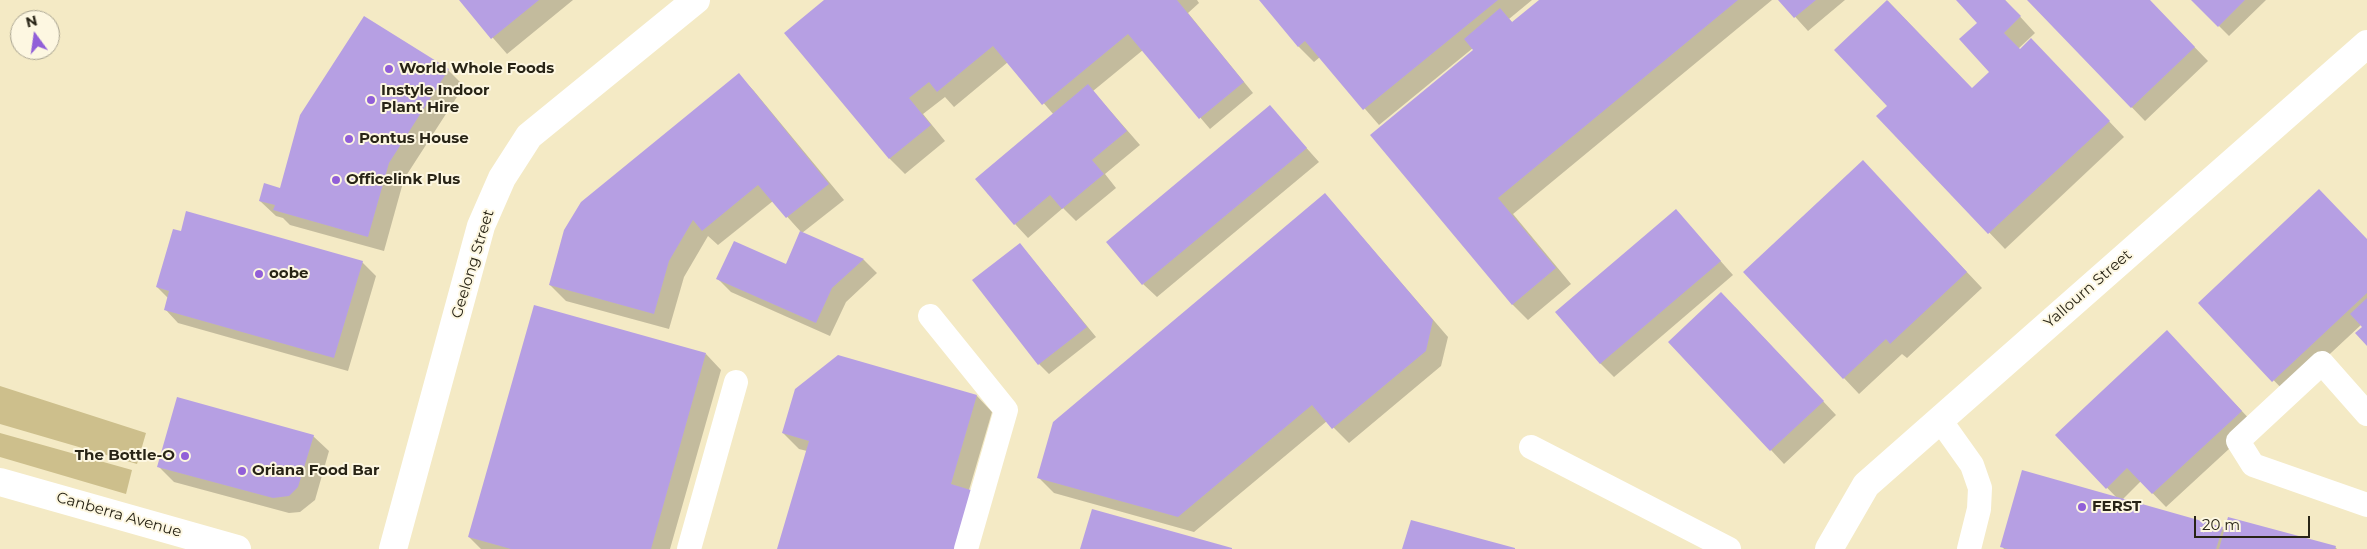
<!DOCTYPE html>
<html>
<head>
<meta charset="utf-8">
<style>
  body { margin:0 }
  #map { position:relative; width:2367px; height:549px; overflow:hidden; background:#f4eac5; font-family:Montserrat,sans-serif }
  canvas { display:block }
  .north { position:absolute; left:10px; top:10px; width:50px; height:50px; box-sizing:border-box; background:#fdf7e1; border:1px solid #a8a390; border-radius:50%; rotate:346deg; font-size:14px; font-weight:700; line-height:20px; text-align:center; color:#282416 }
  .north::after { content:''; display:block; margin:auto; width:18px; height:22px; background:#915fd8; clip-path:polygon(50% 0,100% 100%,50% 72%,0 100%) }
  .scale { position:absolute; left:2194px; top:516px; width:116px; height:22px; box-sizing:border-box; border:2px solid #282416; border-top:0; padding-left:6px; font-size:15px; line-height:18px; white-space:nowrap; color:#282416; -webkit-text-stroke:4px #fdf7e1; paint-order:stroke }
</style>
</head>
<body>
<div id="map">
<canvas width="2367" height="549"></canvas>
<div class="north">N</div>
<div class="scale">20 m</div>
</div>
<script>
const c = document.querySelector('canvas').getContext('2d');
c.lineJoin = 'round';
function paint(path, color) { c.fillStyle = color; c.fill(path, 'evenodd'); }
const shape = rows => new Path2D(rows.map(r => 'M' + r).join(''));
function strokePath(path, color, width, dash) { c.strokeStyle = color; c.lineWidth = width; c.lineCap = dash ? 'butt' : 'round'; c.setLineDash(dash || []); c.stroke(path); }
function label(font, color, halo, rows, align = 'center') {
  c.font = font + ' Montserrat,sans-serif'; c.lineWidth = 4; c.setLineDash([]); c.textBaseline = 'middle'; c.strokeStyle = halo; c.fillStyle = color; for (const [text, x, y, turn = 0] of rows) {
    c.save(); c.translate(x, y); c.rotate((+turn || 0) * Math.PI / 180); c.textAlign = isNaN(turn) ? turn : align; if (halo) c.strokeText(text, 0, 0); c.fillText(text, 0, 0); c.restore();
  }
}
const green = shape([
  [0,386,146,433,137,464,0,424],
  [0,433,132,470,126,494,0,457]
]);
const shadow = shape([
  [460,0,573,0,507,54],
  [826,0,1197,0,1199,3,1188,13,1253,93,1210,129,1143,50,1093,91,1140,145,1105,174,1116,188,1076,221,1063,208,1028,238,1015,224,1054,115,1008,62,954,107,945,97,923,114,945,141,905,174,890,159],
  [1260,0,1532,0,1509,19,1513,23,1541,0,1772,0,1513,214,1571,284,1528,320,1513,305,1372,135,1475,50,1473,48,1379,125,1320,57,1314,62,1299,47],
  [1780,0,1845,0,1808,31],
  [1957,0,2005,0,2035,33,2018,49,2047,56,2124,137,2005,249,1878,116,1889,107,1835,50,1888,1,1972,89,1991,72,1979,23],
  [2029,0,2149,0,2208,61,2145,121],
  [2193,0,2266,0,2229,36],
  [448,70,464,86,404,179,384,251,290,225,283,218,276,216,260,201,280,190],
  [739,75,754,91,844,200,802,233,864,260,877,273,846,302,830,336,731,292,718,279,786,265,801,232,773,201,718,245,708,236,684,277,669,329,566,301,550,285],
  [1270,107,1319,162,1157,297,1143,284],
  [1878,178,1982,288,1907,358,1902,354,1859,394,1744,272],
  [1325,194,1448,337,1441,366,1349,443,1327,421,1194,532,1054,493,1038,477],
  [1676,211,1733,275,1614,377,1600,363],
  [2367,240,2367,344,2364,327,2362,324,2287,394,2199,303],
  [1020,244,1096,337,1049,374,1039,364],
  [362,262,376,276,348,371,178,323,165,309,168,298,157,287],
  [1735,307,1836,415,1784,464,1771,450],
  [2180,345,2255,425,2166,507,2141,481,2122,500,2222,528,2225,531,2335,547,2337,549,2004,549,2002,546,2117,498,2056,435],
  [706,354,721,370,670,549,481,549,469,537],
  [838,356,977,396,992,412,969,490,778,549,807,451,799,449,783,433],
  [313,436,329,451,315,500,300,512,289,513,174,482,158,466]
]);
const building = shape([
  [459,0,539,0,491,39],
  [824,0,1177,0,1244,82,1199,119,1128,34,1042,105,993,46,937,92,929,82,909,98,931,125,889,159,784,33],
  [1259,0,1498,0,1363,110,1305,41,1298,47],
  [1539,0,1738,0,1498,198,1556,268,1512,305,1370,135,1473,50,1464,39,1500,8,1512,22],
  [1778,0,1816,0,1794,18],
  [1887,0,1972,88,1989,72,1959,39,1977,23,1956,0,2005,0,2021,16,2004,33,2020,49,2031,38,2110,121,1988,234,1876,116,1887,106,1834,50],
  [2027,0,2150,0,2195,47,2131,108],
  [2191,0,2245,0,2218,27],
  [364,16,449,69,389,163,368,237,273,210,275,205,259,201,264,183,280,188,300,115],
  [739,73,829,184,786,218,758,185,702,231,693,220,669,261,654,314,549,285,564,230,581,202],
  [1088,84,1127,131,1092,160,1104,174,1062,209,1050,195,1014,225,975,179],
  [1270,105,1307,148,1142,285,1106,242],
  [1863,160,1967,272,1890,344,1886,339,1843,379,1743,272],
  [2319,189,2367,239,2367,293,2272,382,2198,303],
  [1325,193,1433,320,1426,351,1332,429,1312,405,1178,517,1037,478,1053,422],
  [1676,209,1721,261,1600,364,1555,312],
  [186,211,363,261,334,358,164,310,169,291,156,287,173,229,181,231],
  [800,231,864,259,832,288,816,323,716,279,734,241,786,264],
  [1020,243,1087,327,1038,365,972,280],
  [1721,292,1824,401,1770,451,1668,342],
  [2367,298,2367,346,2355,333,2362,327,2350,314],
  [534,305,706,353,651,549,511,549,468,537],
  [2167,330,2242,411,2152,494,2127,468,2106,489,2055,435],
  [838,355,977,395,951,484,974,491,958,549,777,549,809,441,782,433,795,389],
  [177,397,314,435,298,487,289,496,273,498,157,467],
  [2022,470,2223,527,2216,549,2008,549,2000,547],
  [1092,509,1232,548,1232,549,1080,549],
  [2228,517,2336,546,2335,549,2219,549],
  [1411,520,1515,548,1515,549,1402,549]
]);
const lane = shape([
  [930,316,1006,410,966,549],
  [2367,414,2322,363,2238,441,2253,465,2367,505],
  [1940,420,1972,465,1980,488,1979,509,1969,549],
  [1531,447,1729,549],
  [689,549,736,382]
]);
const street = shape([
  [0,482,237,549],
  [393,549,481,226,502,178,529,136,696,0],
  [1829,549,1866,485,2367,44]
]);
const markers = [
  [389,69,5,"#915fd8"],
  [371,100,5,"#915fd8"],
  [349,139,5,"#915fd8"],
  [336,180,5,"#915fd8"],
  [259,274,5,"#915fd8"],
  [185,456,5,"#915fd8"],
  [242,471,5,"#915fd8"],
  [2082,507,5,"#915fd8"]
];
const poiNames = [
  ["World Whole Foods",399,69],
  ["Instyle Indoor",381,91],
  ["Plant Hire",381,108],
  ["Pontus House",359,139],
  ["Officelink Plus",346,180],
  ["oobe",269,274],
  ["The Bottle-O",175,456,"right"],
  ["Oriana Food Bar",252,471],
  ["FERST",2092,507]
];
const streetNames = [
  ["Geelong Street",473,264,-73],
  ["Yallourn Street",2088,289,-41],
  ["Canberra Avenue",119,515,16]
];
paint(green, '#cdbf8c');
paint(shadow, '#0003');
paint(building, '#b69fe3');
strokePath(lane, '#fff', 24);
strokePath(street, '#fff', 28);
for (const [x, y, r, color] of markers) { const dot = new Path2D(); dot.arc(x, y, r, 0, 2 * Math.PI); c.fillStyle = color; c.fill(dot); strokePath(dot, '#fdf7e1', 2); }
label('bold 15px', '#282416', '#fdf7e1', poiNames, 'left');
label('15px', '#282416', '#fdf7e1', streetNames);
</script>
</body>
</html>
